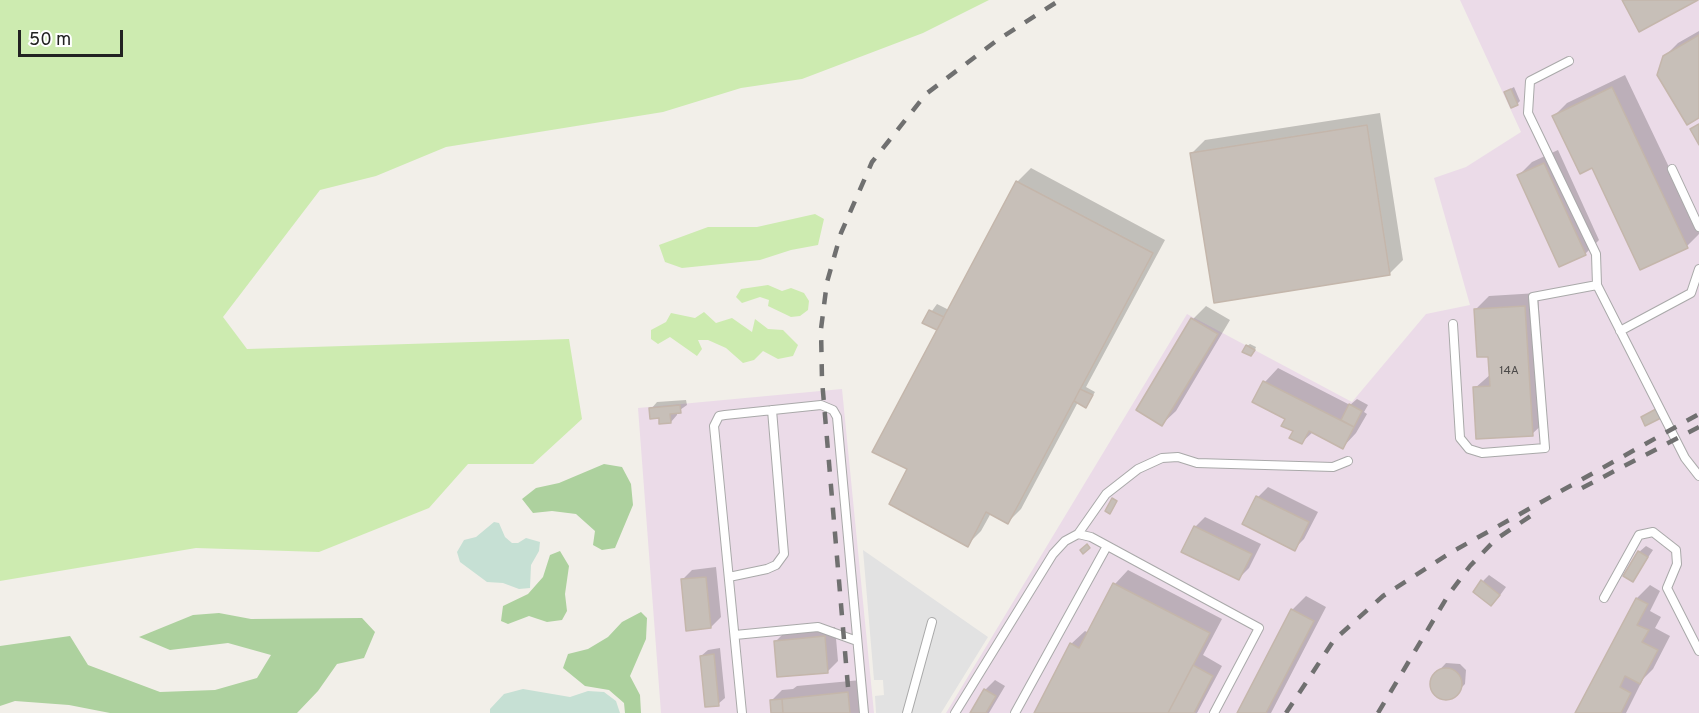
<!DOCTYPE html>
<html>
<head>
<meta charset="utf-8">
<style>
  body { margin:0 }
  #map { position:relative; width:1699px; height:713px; overflow:hidden; background:#f2efe9; font-family:Overpass,sans-serif }
  canvas { display:block }
  .scale { position:absolute; left:18px; top:30px; width:105px; height:27px; box-sizing:border-box; border:3px solid #222; border-top:0; padding-left:8px; font-size:18px; line-height:21px; white-space:nowrap; color:#222; -webkit-text-stroke:4px #fff; paint-order:stroke }
</style>
</head>
<body>
<div id="map">
<canvas width="1699" height="713"></canvas>
<div class="scale">50 m</div>
</div>
<script>
const c = document.querySelector('canvas').getContext('2d');
c.lineJoin = 'round';
function paint(path, color) { c.fillStyle = color; c.fill(path, 'evenodd'); }
const shape = rows => new Path2D(rows.map(r => 'M' + r).join(''));
function strokePath(path, color, width, dash) { c.strokeStyle = color; c.lineWidth = width; c.lineCap = dash ? 'butt' : 'round'; c.setLineDash(dash || []); c.stroke(path); }
function label(font, color, halo, rows, align = 'center') {
  c.font = font + ' Overpass,sans-serif'; c.lineWidth = 4.5; c.setLineDash([]); c.textBaseline = 'middle'; c.strokeStyle = halo; c.fillStyle = color; for (const [text, x, y, turn = 0] of rows) {
    c.save(); c.translate(x, y); c.rotate((+turn || 0) * Math.PI / 180); c.textAlign = isNaN(turn) ? turn : align; if (halo) c.strokeText(text, 0, 0); c.fillText(text, 0, 0); c.restore();
  }
}
const industrial = shape([
  [1460,0,1699,0,1699,713,946,713,1187,314,1352,402,1426,314,1470,305,1434,178,1466,167,1521,132],
  [842,389,874,713,661,713,638,408]
]);
const grass = shape([
  [0,0,989,0,923,33,802,79,741,88,663,112,446,147,376,176,320,190,223,317,247,349,569,339,582,419,533,464,468,464,429,508,319,552,196,548,0,581],
  [815,214,824,219,818,245,791,250,760,260,682,268,665,262,659,245,708,227,757,227],
  [768,285,782,291,791,288,804,293,809,301,808,310,800,316,791,317,768,306,769,300,760,297,742,303,736,297,741,289],
  [704,312,716,323,732,318,752,332,755,319,768,329,783,330,798,345,793,356,778,359,763,351,754,360,743,363,726,348,708,340,698,340,702,349,697,356,670,337,658,344,651,339,651,330,666,322,671,313,695,318]
]);
const forest = shape([
  [604,464,622,467,631,484,633,505,615,548,602,550,593,545,595,531,576,514,552,511,533,513,522,499,536,488,559,483],
  [560,551,569,566,565,594,567,611,562,620,547,622,529,616,508,624,501,621,503,606,528,594,543,577,550,555],
  [641,612,647,618,646,639,630,676,640,695,641,713,625,713,624,703,609,690,585,686,563,668,568,654,588,649,608,637,622,622],
  [219,613,251,619,362,618,375,632,364,658,337,664,318,691,297,713,110,713,69,705,15,701,0,706,0,646,70,636,88,665,160,692,215,690,257,678,271,655,228,643,170,650,139,637,193,615]
]);
const wetland = shape([
  [494,522,499,523,505,537,512,543,518,543,526,538,540,542,539,551,531,565,530,588,519,589,503,583,487,582,460,562,457,552,464,540,476,537],
  [523,689,570,697,588,691,604,692,616,701,620,713,490,713,490,709,504,694]
]);
const parking = shape([
  [863,550,988,637,941,713,876,713,875,696,884,695,883,680,874,680]
]);
const shadow = shape([
  [1699,31,1699,116,1664,57,1678,43],
  [1625,75,1699,230,1699,234,1687,246,1592,166,1554,116,1567,103],
  [1514,87,1520,101,1517,104,1505,92],
  [1380,113,1403,260,1389,274,1192,153,1205,140],
  [1558,150,1599,240,1585,254,1519,175,1532,162],
  [1031,168,1165,240,1086,387,1095,392,1086,406,1078,402,1021,509,1008,522,991,513,981,531,967,545,909,469,942,324,924,322,937,304,949,310,1017,182],
  [1538,293,1546,421,1532,434,1475,388,1491,374,1490,355,1476,309,1489,296],
  [1206,306,1230,320,1176,411,1162,424,1138,409,1193,319],
  [1250,344,1256,347,1254,352,1247,346],
  [1278,368,1350,405,1357,399,1368,405,1364,412,1367,414,1356,433,1343,447,1313,432,1302,442,1287,418,1254,402,1265,382],
  [686,400,687,405,677,412,677,415,671,422,651,409,657,402],
  [1268,487,1318,512,1304,539,1294,549,1258,497],
  [1205,517,1261,544,1249,568,1239,578,1195,527],
  [1646,546,1653,550,1633,580,1639,552],
  [716,567,721,617,711,627,682,580,692,570],
  [1128,570,1222,619,1203,655,1222,666,1197,713,1035,713,1071,644,1085,631,1089,633,1115,584],
  [1489,575,1506,587,1498,598,1483,581],
  [1650,585,1660,591,1650,611,1661,617,1655,628,1670,636,1653,669,1643,679,1626,713,1576,713,1637,598],
  [1306,596,1326,607,1271,713,1238,713,1292,610],
  [835,627,838,661,828,671,776,641,786,631],
  [720,648,725,698,718,704,701,656,708,650],
  [1446,663,1460,664,1466,670,1465,684,1451,698,1437,695,1431,687,1432,678],
  [861,680,864,713,773,713,772,700,782,690,793,689,797,686],
  [995,680,1005,686,989,713,971,713,985,690]
]);
const building = shape([
  [1622,0,1698,0,1639,32,1622,0],
  [1699,35,1699,118,1687,125,1657,75,1663,56,1699,35],
  [1612,87,1688,248,1640,270,1592,168,1580,174,1552,116,1612,87],
  [1511,89,1518,105,1511,108,1504,92,1511,89],
  [1699,124,1699,145,1690,129,1699,124],
  [1367,125,1390,275,1214,303,1190,153,1367,125],
  [1544,163,1586,255,1559,267,1517,175,1544,163],
  [1016,181,1153,253,1008,524,986,512,968,547,889,504,907,469,872,452,1016,181],
  [1525,306,1533,436,1476,439,1473,387,1490,386,1488,357,1477,357,1474,309,1525,306],
  [929,310,944,317,937,330,922,323,929,310],
  [1191,318,1218,334,1162,426,1136,410,1191,318],
  [1246,345,1255,350,1251,356,1242,352,1246,345],
  [1263,381,1354,427,1343,449,1309,431,1302,444,1289,438,1293,431,1281,426,1285,419,1252,402,1263,381],
  [1080,389,1093,395,1086,408,1074,401,1080,389],
  [1349,404,1362,411,1354,427,1341,420,1349,404],
  [680,405,681,413,670,414,671,423,659,424,659,418,650,419,649,408,680,405],
  [1656,409,1661,418,1645,426,1641,417,1656,409],
  [1256,496,1309,522,1295,551,1242,524,1256,496],
  [1112,498,1117,501,1110,514,1105,511,1112,498],
  [1194,526,1252,554,1239,580,1181,552,1194,526],
  [1087,544,1090,548,1083,554,1080,550,1087,544],
  [1638,551,1648,557,1633,582,1623,576,1638,551],
  [706,577,711,628,686,631,681,579,706,577],
  [1481,580,1500,595,1491,606,1473,592,1481,580],
  [1113,583,1210,633,1168,713,1034,713,1070,643,1079,648,1113,583],
  [1636,598,1648,604,1637,625,1649,630,1642,642,1658,650,1640,684,1625,676,1620,687,1631,693,1621,713,1575,713,1636,598],
  [1291,609,1314,621,1266,713,1237,713,1291,609],
  [825,636,828,673,777,677,774,641,825,636],
  [714,654,719,706,705,707,700,656,714,654],
  [1193,665,1213,676,1194,713,1168,713,1193,665],
  '1430 684a16 16 0 1 1 32 0a16 16 0 1 1-32 0Z',
  [984,689,996,696,986,713,970,713,984,689],
  [848,692,850,713,783,713,782,699,848,692],
  [782,699,783,713,771,713,770,700,782,699]
]);
const lane = shape([
  [1569,61,1530,81,1528,113,1596,254,1597,285],
  [1672,169,1699,227],
  [1453,324,1460,438,1469,449,1482,453,1545,448,1533,297,1597,285,1685,458,1699,476],
  [1620,331,1691,293,1699,269],
  [1078,534,1106,494,1138,469,1162,458,1178,457,1197,463,1333,467,1348,461],
  [729,577,767,569,776,565,784,554,772,410],
  [1604,598,1639,535,1653,532,1676,550,1677,564,1667,588,1699,651],
  [735,635,818,627,857,641],
  [742,713,714,426,719,416,725,415,821,405,833,410,837,417,864,713],
  [907,713,932,622],
  [955,713,1053,554,1065,541,1078,534,1091,537,1259,628,1214,713],
  [1015,713,1107,546]
]);
const rail = shape([
  [1582,488,1699,427],
  [848,687,822,380,821,329,827,282,841,233,872,162,926,94,996,41,1060,0],
  [1286,713,1334,640,1383,596,1450,553,1699,414],
  [1378,713,1449,594,1470,566,1495,540,1532,515]
]);
const numberNames = [
  ["14А",1509,372]
];
paint(industrial, '#ebdbe8');
paint(grass, '#cdebb0');
paint(forest, '#add19e');
paint(wetland, '#c6e0d4');
paint(parking, '#e2e2e2');
paint(shadow, '#0003');
paint(building, '#c7bfb8');
strokePath(building, '#c4b6ab', 1.5);
strokePath(lane, '#a9a9a9', 10);
strokePath(lane, '#fff', 8);
strokePath(rail, '#707070', 4.5, [12, 12]);
label('12px', '#4b4948', null, numberNames);
</script>
</body>
</html>
